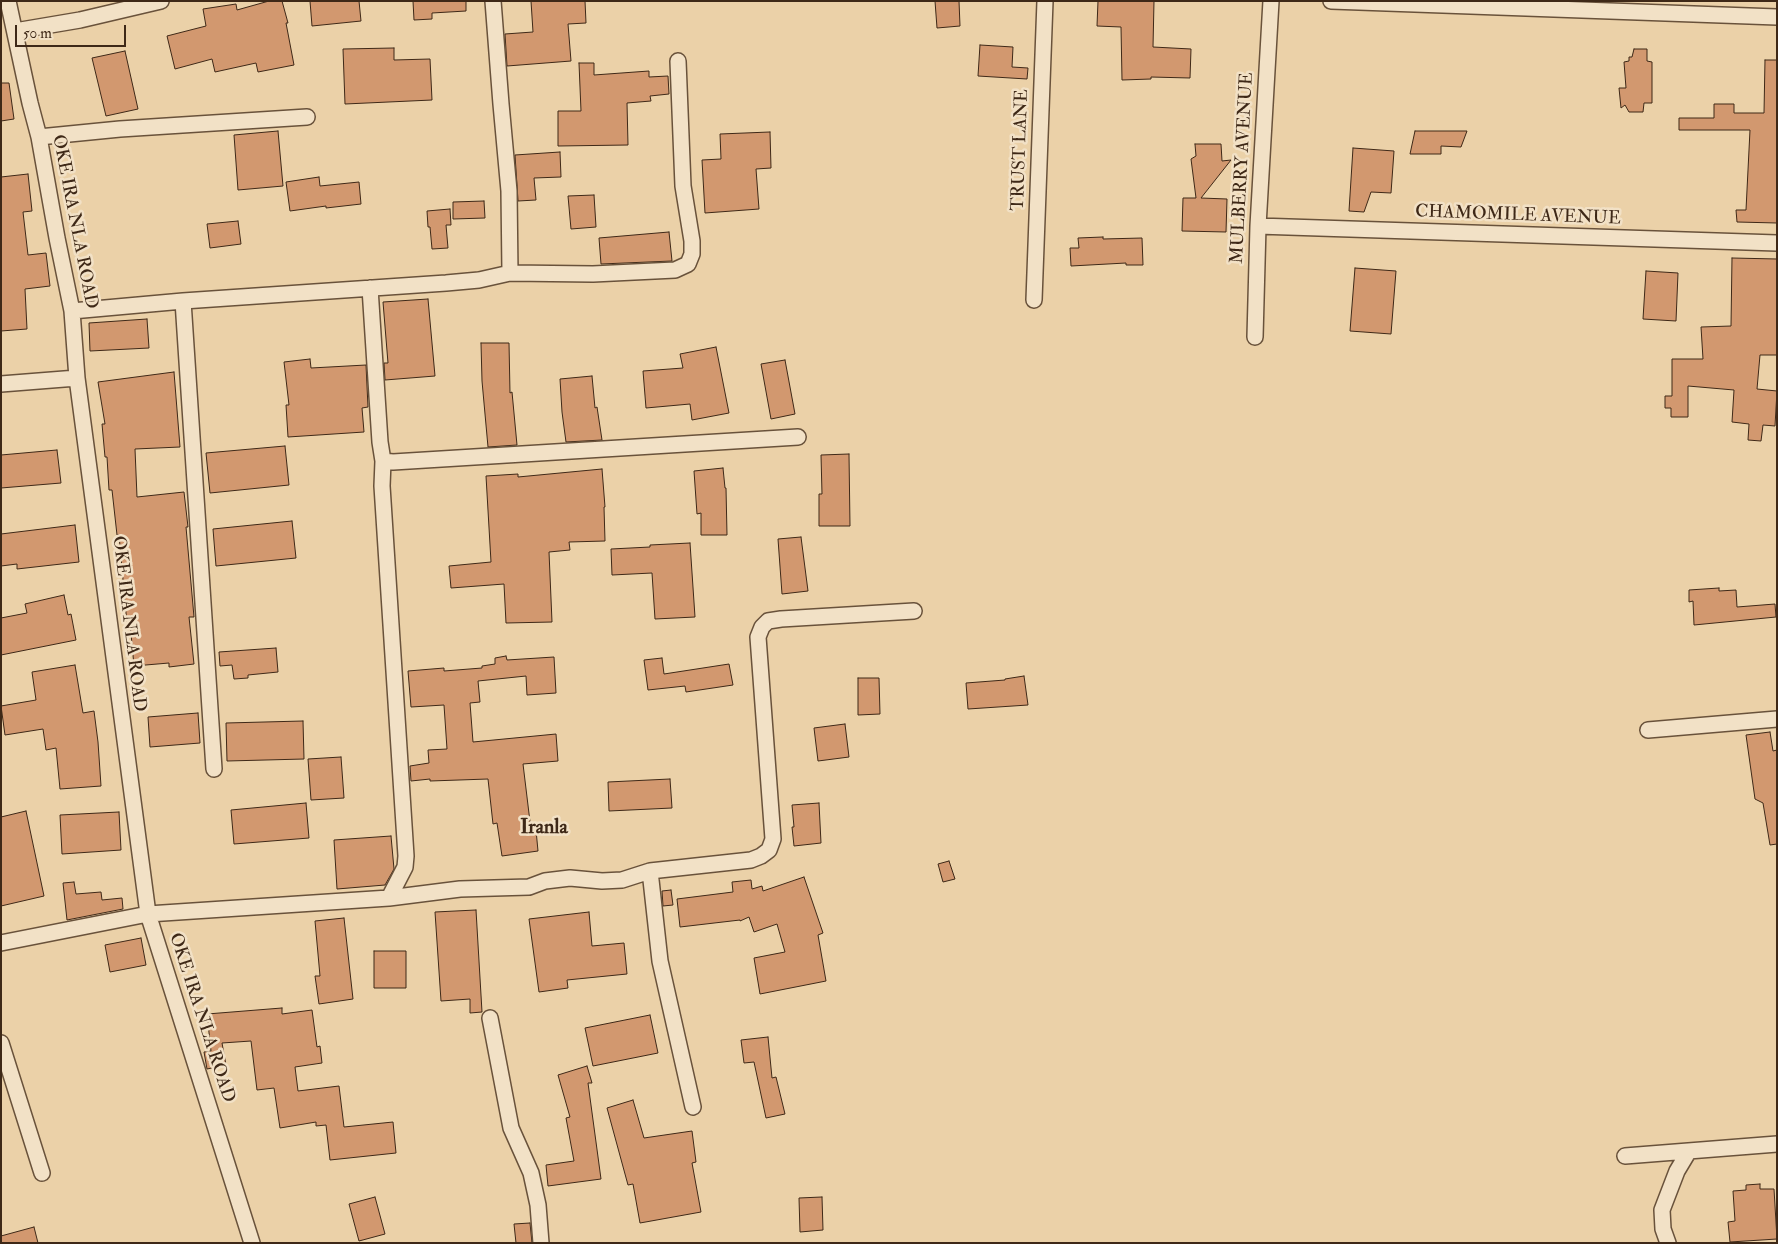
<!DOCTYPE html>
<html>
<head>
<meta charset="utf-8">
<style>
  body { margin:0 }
  #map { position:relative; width:1778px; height:1244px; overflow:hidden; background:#ebd1a8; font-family:"IM FELL Double Pica",serif }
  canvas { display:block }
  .frame { position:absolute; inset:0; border:2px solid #3e2817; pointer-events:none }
  .scale { position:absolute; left:15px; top:25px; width:111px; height:22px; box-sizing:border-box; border:2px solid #3e2817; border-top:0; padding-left:6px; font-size:15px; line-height:18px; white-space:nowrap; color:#3e2817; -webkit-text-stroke:4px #f2e1c6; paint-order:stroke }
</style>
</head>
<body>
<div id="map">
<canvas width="1778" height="1244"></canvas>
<div class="frame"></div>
<div class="scale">50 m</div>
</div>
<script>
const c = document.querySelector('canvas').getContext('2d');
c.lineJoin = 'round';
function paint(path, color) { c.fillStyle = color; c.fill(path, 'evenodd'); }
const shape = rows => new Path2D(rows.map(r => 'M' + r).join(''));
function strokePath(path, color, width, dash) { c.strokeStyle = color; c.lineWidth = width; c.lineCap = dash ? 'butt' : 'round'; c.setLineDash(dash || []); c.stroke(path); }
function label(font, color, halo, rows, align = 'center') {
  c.font = font + ' "IM FELL Double Pica",serif'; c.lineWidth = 5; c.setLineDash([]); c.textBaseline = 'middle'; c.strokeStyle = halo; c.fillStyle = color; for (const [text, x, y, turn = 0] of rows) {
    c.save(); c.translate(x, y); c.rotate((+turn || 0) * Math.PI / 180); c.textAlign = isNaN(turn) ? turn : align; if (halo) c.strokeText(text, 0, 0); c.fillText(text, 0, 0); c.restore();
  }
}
const building = shape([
  [269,1,282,1,288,23,286,23,294,65,258,72,256,63,215,72,212,59,175,69,167,36,206,26,203,9,236,4,237,10,269,1],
  [310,1,359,1,361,21,312,26,310,1],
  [413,1,466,1,466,11,432,13,432,19,414,20,413,1],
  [531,1,585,1,586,23,568,24,571,61,507,66,505,34,533,32,531,1],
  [935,1,959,1,960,26,937,28,935,1],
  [1098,1,1154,1,1153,47,1191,49,1190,78,1151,77,1151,79,1122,80,1121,27,1097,26,1098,1],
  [980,45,1013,47,1012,67,1028,68,1027,79,978,76,980,45],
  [394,48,394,60,430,59,432,100,345,104,343,49,394,48],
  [1634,49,1647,49,1647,61,1652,62,1652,103,1644,103,1643,112,1629,112,1625,105,1621,108,1619,88,1626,88,1624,62,1629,61,1629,57,1632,57,1634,49],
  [125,51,138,109,106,116,92,58,125,51],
  [1765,60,1777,60,1777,223,1737,222,1736,210,1746,210,1750,130,1679,130,1679,118,1714,118,1714,104,1734,104,1734,113,1764,113,1765,60],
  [579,63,594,63,594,75,649,71,649,77,668,76,669,94,650,96,651,101,627,103,628,145,558,146,558,111,581,111,579,63],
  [1,83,9,83,14,119,1,121,1,83],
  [278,131,283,186,238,190,234,135,278,131],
  [1415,131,1467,131,1461,147,1441,146,1441,154,1410,154,1415,131],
  [770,132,771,168,756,169,759,209,705,213,702,160,721,159,720,134,770,132],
  [1195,144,1221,144,1222,161,1231,160,1201,198,1227,199,1226,232,1182,231,1183,198,1196,198,1191,159,1196,156,1195,144],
  [1353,148,1394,151,1391,193,1371,192,1364,212,1349,211,1353,148],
  [560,152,561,177,534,178,536,200,518,201,515,155,560,152],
  [28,174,32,211,23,212,28,255,46,253,50,286,25,289,27,329,1,331,1,177,28,174],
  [319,177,320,186,359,182,361,204,326,208,326,206,290,211,286,182,319,177],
  [594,195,596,227,571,229,568,196,594,195],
  [484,201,485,218,453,219,453,202,484,201],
  [450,209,451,225,446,225,448,248,432,249,430,227,428,227,427,211,450,209],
  [238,221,241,244,210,248,207,224,238,221],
  [669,232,672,261,601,264,599,238,669,232],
  [1103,237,1103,239,1142,238,1143,265,1126,265,1126,263,1071,266,1070,248,1079,248,1078,238,1103,237],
  [1732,258,1777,259,1777,355,1760,355,1757,389,1777,391,1775,426,1763,425,1761,441,1748,440,1749,424,1732,422,1734,390,1688,386,1688,417,1671,417,1671,408,1665,408,1665,396,1672,396,1672,359,1703,359,1701,327,1731,326,1732,258],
  [1355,268,1396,271,1391,334,1350,331,1355,268],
  [1646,271,1678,273,1676,321,1643,319,1646,271],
  [428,299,435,376,385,380,384,363,388,363,383,302,428,299],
  [147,319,149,348,90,351,89,323,147,319],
  [481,343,509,343,510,393,512,392,517,445,488,447,482,381,481,343],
  [716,347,729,413,692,420,690,404,646,408,643,371,683,368,680,354,716,347],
  [310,359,311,368,366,365,368,407,362,408,364,432,288,437,286,405,289,405,284,362,310,359],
  [785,360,795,414,771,419,761,364,785,360],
  [174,372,180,447,135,449,137,497,184,492,188,527,186,527,194,617,189,617,194,664,169,667,169,663,134,666,130,623,127,624,119,535,117,535,112,490,109,490,107,457,105,457,102,424,105,424,98,382,174,372],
  [592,376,595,408,597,407,602,440,566,442,562,412,560,379,592,376],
  [285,446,289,485,210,493,206,453,285,446],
  [57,450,61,483,1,488,1,455,57,450],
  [849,454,850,526,819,526,819,494,822,494,821,455,849,454],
  [723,468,725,488,726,488,727,535,701,535,701,513,697,514,694,471,723,468],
  [602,469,605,507,604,507,605,541,569,542,570,550,549,552,552,622,506,623,504,584,451,588,449,566,491,562,486,476,518,474,518,477,602,469],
  [292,521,296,558,216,566,213,529,292,521],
  [75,525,79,562,17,569,17,564,1,566,1,534,75,525],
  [801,537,808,591,782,594,778,539,801,537],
  [690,543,695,617,655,619,652,573,612,575,611,549,650,547,650,545,690,543],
  [1719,588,1719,591,1736,590,1737,607,1775,604,1776,617,1694,625,1693,601,1689,602,1689,590,1719,588],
  [64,595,68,615,71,614,76,640,1,655,1,618,27,613,25,604,64,595],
  [276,648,278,672,248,675,248,678,234,679,232,665,220,666,219,652,276,648],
  [506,656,507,660,554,657,556,693,527,695,526,676,478,681,480,702,470,703,473,742,556,734,558,761,523,764,531,830,536,830,538,851,502,856,497,823,493,824,488,779,430,781,430,779,411,781,410,766,429,763,428,750,447,749,444,705,411,707,408,671,444,668,444,671,482,668,482,666,495,664,495,658,506,656],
  [662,658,664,674,729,664,733,685,686,692,685,686,648,690,644,660,662,658],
  [75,665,83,713,94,711,98,742,101,786,60,789,56,748,46,750,43,729,5,735,1,706,36,700,32,672,75,665],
  [1024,676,1028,705,968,709,966,683,1005,680,1005,679,1024,676],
  [858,678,879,678,880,714,858,715,858,678],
  [198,713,200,743,150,747,148,717,198,713],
  [303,721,304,759,227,761,226,723,303,721],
  [845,724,849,757,818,761,814,728,845,724],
  [1770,732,1773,751,1777,750,1777,844,1770,845,1763,803,1755,799,1746,735,1770,732],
  [341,757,344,798,311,800,308,759,341,757],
  [670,779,672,808,609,811,608,782,670,779],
  [306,803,309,838,234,844,231,810,306,803],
  [819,803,821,843,794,846,792,827,794,827,792,805,819,803],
  [26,811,44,896,1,906,1,817,26,811],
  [119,812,121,850,62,854,60,815,119,812],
  [391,836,394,869,385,885,337,889,334,840,391,836],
  [949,861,955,879,943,882,938,864,949,861],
  [804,877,823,933,818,935,826,981,760,994,754,958,785,952,777,924,754,932,749,917,740,921,740,920,680,927,677,899,733,892,732,882,751,880,752,889,762,886,763,891,804,877],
  [74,882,76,894,101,892,102,900,122,898,123,909,67,920,63,883,74,882],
  [671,890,673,905,663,906,662,891,671,890],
  [476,910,482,1012,470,1013,470,999,441,1001,435,912,476,910],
  [589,912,592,946,624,943,627,974,567,980,568,988,539,992,529,919,589,912],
  [344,918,353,999,319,1004,315,976,320,976,315,921,344,918],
  [141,938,146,965,110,972,105,945,141,938],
  [374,951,406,951,406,988,374,988,374,951],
  [282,1008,282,1014,312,1010,317,1047,320,1046,322,1063,295,1067,298,1091,339,1086,344,1127,393,1122,396,1153,330,1160,326,1125,316,1126,316,1122,280,1128,274,1088,257,1090,251,1041,222,1043,226,1065,207,1069,204,1052,211,1051,207,1014,282,1008],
  [650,1015,658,1053,593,1066,585,1028,650,1015],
  [768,1037,772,1078,776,1077,785,1114,766,1118,754,1062,744,1063,741,1040,768,1037],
  [587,1066,592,1083,588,1083,601,1179,548,1186,546,1165,574,1161,566,1118,570,1117,558,1075,587,1066],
  [633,1100,644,1138,692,1131,696,1162,692,1163,701,1212,640,1223,633,1184,628,1185,607,1108,633,1100],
  [1760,1184,1760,1189,1774,1189,1777,1239,1730,1242,1728,1222,1735,1221,1733,1191,1746,1190,1746,1185,1760,1184],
  [375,1197,385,1234,359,1241,349,1204,375,1197],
  [822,1197,823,1230,800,1232,799,1198,822,1197],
  [530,1223,532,1243,516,1243,514,1224,530,1223],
  [34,1227,38,1243,1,1243,1,1236,34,1227]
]);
const minor = shape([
  [8,1,30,103,39,137,57,238,72,311,77,378,148,914,252,1243],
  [1331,1,1777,17],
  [15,31,80,20,161,1],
  [39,137,120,129,307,117],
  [1258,226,1777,243],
  [510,273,593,274,675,270,688,264,692,254,692,241,683,186,678,61],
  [370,288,380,442,383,461,393,462,798,437],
  [1034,300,1045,1],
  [183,301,214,769],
  [72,311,183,301,446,283,479,280,510,273,509,191,501,104,493,1],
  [1255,337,1258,226,1271,1],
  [1,384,77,378],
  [383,461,382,486,406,856,405,867,389,898],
  [1648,730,1777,719],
  [650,871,660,961,693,1107],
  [1,943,148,914,389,898,460,889,529,887,545,881,570,878,602,881,622,880,650,871,751,860,761,856,769,850,773,839,758,637,762,627,768,621,781,619,914,611],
  [490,1018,511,1128,531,1173,538,1205,541,1243],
  [1,1043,42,1173],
  [1625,1156,1777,1144],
  [1668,1243,1663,1229,1662,1210,1677,1171,1689,1151]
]);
const streetNames = [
  ["TRUST LANE",1021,150,-88],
  ["MULBERRY AVENUE",1243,168,-87],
  ["CHAMOMILE AVENUE",1518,216,2],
  ["OKE IRA NLA ROAD",74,222,79],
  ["OKE IRA NLA ROAD",128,624,83],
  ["OKE IRA NLA ROAD",201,1018,72]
];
const quarterNames = [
  ["Iranla",544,829]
];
paint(building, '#d2986f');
strokePath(building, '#3e2817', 1);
strokePath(minor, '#69523b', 18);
strokePath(minor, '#f2e1c6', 15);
label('18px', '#3e2817', '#f2e1c6', streetNames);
label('bold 20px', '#3e2817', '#f2e1c6', quarterNames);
</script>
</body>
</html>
